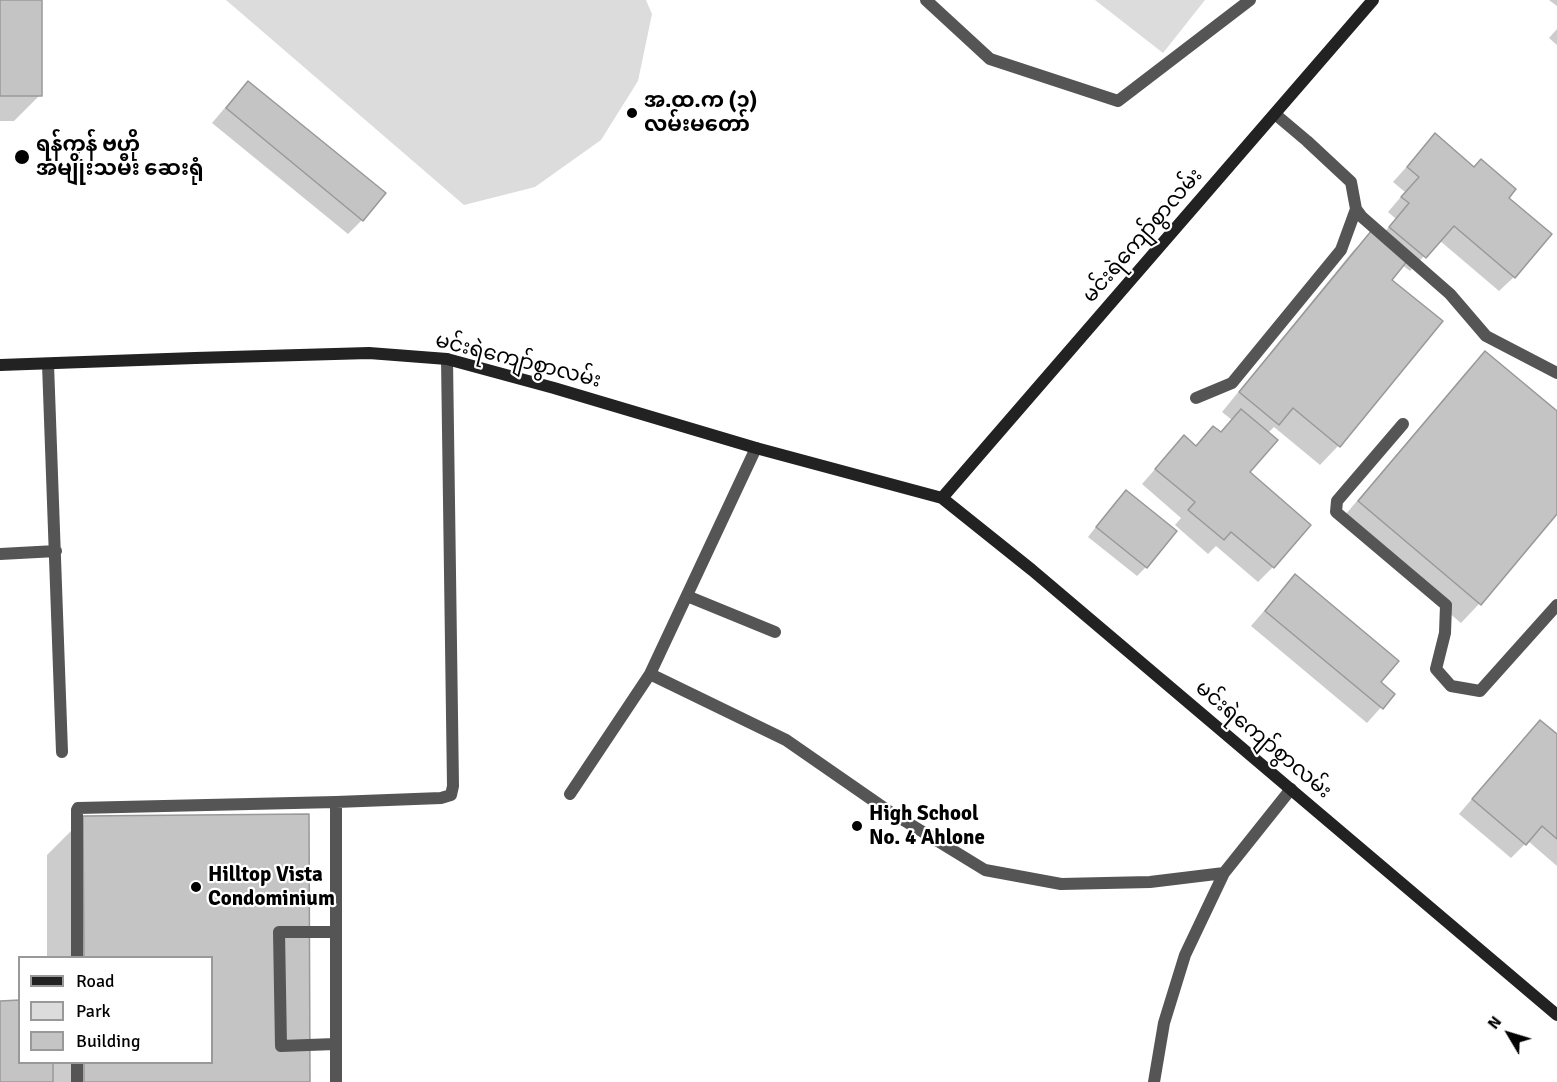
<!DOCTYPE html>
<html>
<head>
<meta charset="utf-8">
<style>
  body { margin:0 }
  #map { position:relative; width:1557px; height:1082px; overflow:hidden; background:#fff; font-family:Signika,sans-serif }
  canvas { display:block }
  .legend { position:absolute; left:18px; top:956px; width:195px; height:108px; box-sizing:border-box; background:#fff; border:2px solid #999; margin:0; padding:8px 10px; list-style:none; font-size:18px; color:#000 }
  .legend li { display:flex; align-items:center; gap:12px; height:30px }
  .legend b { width:30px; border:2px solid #999 }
  .north { position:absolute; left:1479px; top:1004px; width:60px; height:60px; -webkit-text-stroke:4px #fff; paint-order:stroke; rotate:308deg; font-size:16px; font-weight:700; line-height:24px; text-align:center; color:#000 }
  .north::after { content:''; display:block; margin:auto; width:21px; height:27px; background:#000; clip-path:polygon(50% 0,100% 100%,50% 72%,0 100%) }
</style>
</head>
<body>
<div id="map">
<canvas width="1557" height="1082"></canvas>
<ul class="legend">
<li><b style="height:8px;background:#222"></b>Road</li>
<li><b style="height:16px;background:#dcdcdc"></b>Park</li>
<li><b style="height:16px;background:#c4c4c4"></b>Building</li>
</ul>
<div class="north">N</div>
</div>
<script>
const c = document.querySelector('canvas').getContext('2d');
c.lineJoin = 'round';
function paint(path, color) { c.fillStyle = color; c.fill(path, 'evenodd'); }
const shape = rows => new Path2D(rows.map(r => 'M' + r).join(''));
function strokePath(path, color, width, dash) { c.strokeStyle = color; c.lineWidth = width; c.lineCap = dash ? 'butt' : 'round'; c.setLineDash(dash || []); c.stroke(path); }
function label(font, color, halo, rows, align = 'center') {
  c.font = font + ' Signika,"Noto Sans Myanmar",sans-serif'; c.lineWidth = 4.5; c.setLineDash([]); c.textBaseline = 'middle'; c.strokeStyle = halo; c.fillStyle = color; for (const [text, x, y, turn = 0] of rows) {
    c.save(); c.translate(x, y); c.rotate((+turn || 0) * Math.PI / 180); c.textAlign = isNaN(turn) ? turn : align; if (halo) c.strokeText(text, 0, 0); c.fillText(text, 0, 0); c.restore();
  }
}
const green = shape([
  [226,0,646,0,652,14,638,81,601,140,535,187,464,205],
  [1095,0,1205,0,1163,53]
]);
const shadow = shape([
  [0,0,41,0,40,95,14,121,0,121],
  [1549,0,1557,0,1557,6],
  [1557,29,1557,45,1549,38],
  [248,83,362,220,348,234,212,123,234,97],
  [1435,135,1507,198,1514,277,1499,291,1439,240,1410,271,1402,265,1390,280,1441,321,1338,446,1320,465,1274,427,1268,433,1247,473,1309,525,1273,567,1258,582,1216,546,1208,554,1175,525,1181,518,1142,484,1170,452,1195,447,1213,428,1220,433,1232,420,1222,412,1353,251,1372,233,1379,238,1396,219,1388,212,1405,192,1393,182],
  [1485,353,1557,413,1557,512,1479,604,1461,623,1340,521,1467,371],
  [1126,492,1146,567,1137,576,1088,537,1116,501],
  [1295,576,1379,682,1393,694,1367,723,1251,626,1281,591],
  [1540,722,1557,736,1557,866,1528,841,1511,858,1459,814,1526,736],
  [308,816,309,1082,0,1082,0,1002,20,1062,212,1062,212,958,47,958,47,855,84,818]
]);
const building = shape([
  [0,0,42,0,42,96,0,96,0,0],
  [248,81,386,193,363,221,226,108,248,81],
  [1435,133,1474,167,1481,159,1516,189,1509,198,1552,234,1515,278,1454,226,1426,258,1389,227,1409,203,1401,197,1419,177,1407,167,1435,133],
  [1372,230,1408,260,1392,280,1443,321,1340,447,1293,408,1279,425,1239,392,1372,230],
  [1485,351,1557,411,1557,514,1481,605,1358,501,1485,351],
  [1241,409,1278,440,1250,472,1311,525,1274,568,1231,532,1224,540,1188,510,1195,502,1155,469,1184,435,1196,446,1213,426,1221,432,1241,409],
  [1126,490,1177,531,1147,568,1096,527,1126,490],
  [1295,574,1399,661,1381,682,1395,694,1383,709,1265,611,1295,574],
  [1540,720,1557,734,1557,839,1542,826,1526,845,1472,799,1540,720],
  [309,814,310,1082,84,1082,84,1062,212,1062,212,958,84,958,83,816,309,814],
  [20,1000,20,1062,53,1062,53,1082,0,1082,0,1001,20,1000]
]);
const service = shape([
  [926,0,990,59,1118,101,1250,0],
  [48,364,62,752],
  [0,554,56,551],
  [687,596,775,632],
  [650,674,786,740,887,810,985,870,1061,884,1150,882,1224,873],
  [570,794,650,674,756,448],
  [1154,1082,1164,1023,1185,955,1224,873,1291,789]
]);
const minor = shape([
  [1275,114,1307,141,1351,182,1356,209,1362,217,1450,294,1486,336,1557,373],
  [1196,398,1232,383,1341,250,1356,209],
  [1403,424,1337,501,1336,512,1446,605,1445,633,1436,669,1451,686,1480,691,1557,605],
  [77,958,77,810,78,808,336,802,441,798,451,795,453,786,447,359],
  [335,1044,281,1046,279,932,336,932],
  [77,1062,77,1082],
  [336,1082,336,802]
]);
const secondary = shape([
  [0,365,195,358,369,353,447,359,554,388,756,448,942,498,1032,570,1557,1015],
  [942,498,1373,0]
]);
const markers = [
  [632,113,6,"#000"],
  [22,157,8,"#000"],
  [857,826,6,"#000"],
  [196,887,6,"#000"]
];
const poiNames = [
  ["အ.ထ.က (၁)",644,101],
  ["လမ်းမတော်",644,125],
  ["ရန်ကုန် ဗဟို",36,145],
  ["အမျိုးသမီး ဆေးရုံ",36,169],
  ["High School",869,814],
  ["No. 4 Ahlone",869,838],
  ["Hilltop Vista",208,875],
  ["Condominium",208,899]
];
const streetNames = [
  ["မင်းရဲကျော်စွာလမ်း",1143,236,-49],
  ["မင်းရဲကျော်စွာလမ်း",518,361,14],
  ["မင်းရဲကျော်စွာလမ်း",1263,740,40]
];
paint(green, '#dcdcdc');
paint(shadow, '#0003');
paint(building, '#c4c4c4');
strokePath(building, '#999', 1.5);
strokePath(service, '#555', 12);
strokePath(minor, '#555', 12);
strokePath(secondary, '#222', 12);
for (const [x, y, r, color] of markers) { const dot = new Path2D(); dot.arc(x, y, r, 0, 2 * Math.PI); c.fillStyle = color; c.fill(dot); strokePath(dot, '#fff', 2); }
label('bold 21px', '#000', '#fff', poiNames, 'left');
label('21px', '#000', '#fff', streetNames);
</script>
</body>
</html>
